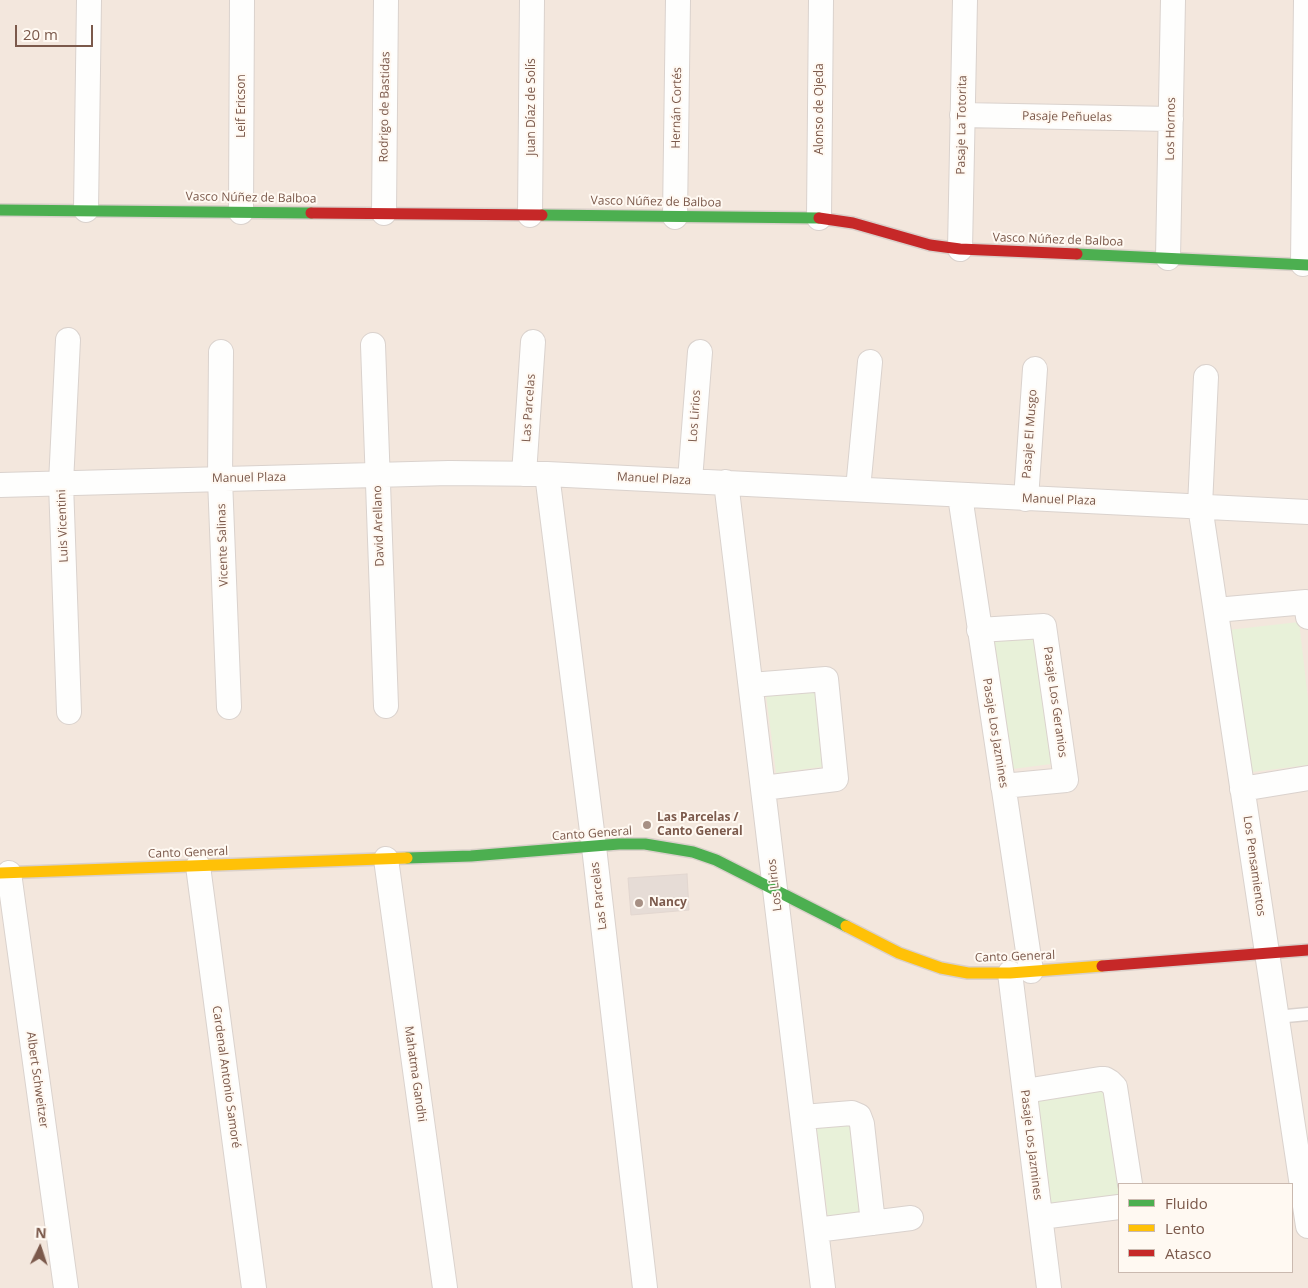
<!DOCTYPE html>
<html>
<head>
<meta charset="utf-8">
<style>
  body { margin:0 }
  #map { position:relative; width:1308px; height:1288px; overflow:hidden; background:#faf5ef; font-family:"Open Sans",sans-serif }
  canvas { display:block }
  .legend { position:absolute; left:1118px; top:1183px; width:175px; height:90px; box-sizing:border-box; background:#fff9f2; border:1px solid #cab9af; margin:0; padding:6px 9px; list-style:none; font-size:15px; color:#7b594b }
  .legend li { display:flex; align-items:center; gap:10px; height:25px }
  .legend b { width:25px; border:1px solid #cab9af }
  .north { position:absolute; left:15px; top:1223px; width:50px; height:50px; -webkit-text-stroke:4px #fff9f2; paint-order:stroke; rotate:4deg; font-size:14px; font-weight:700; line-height:20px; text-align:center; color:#7b594b }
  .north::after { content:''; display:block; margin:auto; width:18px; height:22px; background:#7b594b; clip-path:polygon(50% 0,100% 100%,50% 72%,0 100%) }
  .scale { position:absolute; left:15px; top:25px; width:78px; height:22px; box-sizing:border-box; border:2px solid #7b594b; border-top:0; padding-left:6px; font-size:15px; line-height:18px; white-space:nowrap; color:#7b594b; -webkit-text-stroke:4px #fff9f2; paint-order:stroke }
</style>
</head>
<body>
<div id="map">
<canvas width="1308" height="1288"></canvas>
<ul class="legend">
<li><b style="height:6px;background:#4caf50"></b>Fluido</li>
<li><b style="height:6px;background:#ffc107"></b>Lento</li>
<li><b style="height:6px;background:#c62828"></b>Atasco</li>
</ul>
<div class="north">N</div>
<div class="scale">20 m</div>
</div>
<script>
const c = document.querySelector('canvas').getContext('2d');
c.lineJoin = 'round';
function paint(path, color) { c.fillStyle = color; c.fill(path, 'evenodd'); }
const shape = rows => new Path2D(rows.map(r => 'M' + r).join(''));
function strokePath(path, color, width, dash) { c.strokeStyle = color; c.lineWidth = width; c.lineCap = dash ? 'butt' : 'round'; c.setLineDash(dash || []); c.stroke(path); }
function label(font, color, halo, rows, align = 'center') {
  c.font = font + ' "Open Sans",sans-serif'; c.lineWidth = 4; c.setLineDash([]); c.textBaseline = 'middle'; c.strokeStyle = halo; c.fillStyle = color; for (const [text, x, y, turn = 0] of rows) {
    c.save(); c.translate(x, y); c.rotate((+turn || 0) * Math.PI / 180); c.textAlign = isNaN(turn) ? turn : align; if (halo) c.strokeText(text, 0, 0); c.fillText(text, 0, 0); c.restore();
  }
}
const residential = shape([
  [0,0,1308,0,1308,1288,0,1288],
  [1119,1184,1292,1184,1292,1272,1119,1272]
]);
const green = shape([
  [1299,622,1308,699,1308,765,1245,773,1228,630],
  [1034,634,1051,764,1005,770,988,640],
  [818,688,828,766,776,773,766,695],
  [1096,1088,1106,1094,1119,1194,1115,1202,1051,1214,1036,1102],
  [849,1119,865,1210,859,1215,828,1218,816,1122]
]);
const building = shape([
  [687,874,689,910,631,915,628,878,687,874]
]);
const lane = shape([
  [1276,1017,1308,1014]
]);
const street = shape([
  [962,115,1171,119],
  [86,210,89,0],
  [241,212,242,0],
  [384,213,386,0],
  [530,215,532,0],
  [675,217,678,0],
  [819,218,821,0],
  [960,249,965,0],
  [1168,258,1173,0],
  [1303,264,1306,0],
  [68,340,61,483,69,712],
  [373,345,386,706],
  [221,352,220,479,229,707],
  [1206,377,1200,506,1308,1226],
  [524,474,533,342],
  [547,474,594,847,645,1288],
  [690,480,700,352],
  [726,482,823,1288],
  [0,485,449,473,547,474,1308,512],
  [858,489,870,362],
  [960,496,1031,971],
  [1026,499,1035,369],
  [1216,610,1306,602,1308,617],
  [979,630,1044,626,1066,780,1003,786],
  [751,685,826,679,836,779,763,788],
  [1242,789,1308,778],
  [386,859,445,1288],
  [198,866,254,1288],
  [9,873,66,1288],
  [1010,973,1049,1288],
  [1025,1091,1100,1079,1105,1079,1110,1082,1115,1087,1130,1184],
  [803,1117,852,1113,859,1116,862,1124,873,1223],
  [1041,1217,1119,1207],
  [816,1230,911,1218]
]);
const fast = shape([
  [0,210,311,213],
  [542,215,819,218],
  [1077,254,1308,265],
  [407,858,471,856,619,844,645,844,693,852,716,860,846,926]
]);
const slow = shape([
  [0,873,407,858],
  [846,926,899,953,941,968,968,973,1010,973,1102,966]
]);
const jam = shape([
  [311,213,542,215],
  [819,218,853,223,930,245,960,249,1077,254],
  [1102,966,1308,950]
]);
const markers = [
  [647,825,5,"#a79084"],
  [639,903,5,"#a79084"]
];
const streetNames = [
  ["Leif Ericson",242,106,-90],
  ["Rodrigo de Bastidas",385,107,-89],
  ["Juan Díaz de Solís",532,107,-90],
  ["Hernán Cortés",677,108,-89],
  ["Alonso de Ojeda",820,109,-90],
  ["Pasaje Peñuelas",1067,117,1],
  ["Pasaje La Totorita",962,125,-89],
  ["Los Hornos",1171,129,-89],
  ["Vasco Núñez de Balboa",251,198,1],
  ["Vasco Núñez de Balboa",656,202,1],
  ["Vasco Núñez de Balboa",1058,240,2],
  ["Las Parcelas",529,408,-86],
  ["Los Lirios",695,416,-86],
  ["Pasaje El Musgo",1030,434,-86],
  ["Manuel Plaza",249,478,-1],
  ["Manuel Plaza",654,479,3],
  ["Manuel Plaza",1059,500,2],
  ["Luis Vicentini",63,526,-92],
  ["David Arellano",379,526,-92],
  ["Vicente Salinas",223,545,-92],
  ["Pasaje Los Geranios",1055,702,82],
  ["Pasaje Los Jazmines",995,733,81],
  ["Canto General",592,834,-4],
  ["Canto General",188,853,-2],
  ["Los Pensamientos",1254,866,82],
  ["Los Lirios",775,885,-97],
  ["Las Parcelas",599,896,-97],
  ["Canto General",1015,957,-2],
  ["Mahatma Gandhi",415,1074,82],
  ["Cardenal Antonio Samoré",226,1077,82],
  ["Albert Schweitzer",37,1080,82],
  ["Pasaje Los Jazmines",1031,1145,83]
];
const poiNames = [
  ["Las Parcelas /",657,818],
  ["Canto General",657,832],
  ["Nancy",649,903]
];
paint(residential, '#f3e7dd');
paint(green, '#e8f1d9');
paint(building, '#e6dcd6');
strokePath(building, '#e3d7d0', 1);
strokePath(lane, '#dad2cd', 15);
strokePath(street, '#dad2cd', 26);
strokePath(fast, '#dad0ca', 14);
strokePath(slow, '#dad0ca', 14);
strokePath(jam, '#dad0ca', 14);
strokePath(lane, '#fefefd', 12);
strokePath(street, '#fefefd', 24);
strokePath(fast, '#4caf50', 11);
strokePath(slow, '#ffc107', 11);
strokePath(jam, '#c62828', 11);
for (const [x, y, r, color] of markers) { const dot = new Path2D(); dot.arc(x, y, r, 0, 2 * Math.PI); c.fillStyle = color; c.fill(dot); strokePath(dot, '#fff9f2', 2); }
label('12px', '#7b594b', '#fff9f2', streetNames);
label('bold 12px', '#7b594b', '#fff9f2', poiNames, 'left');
</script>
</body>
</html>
